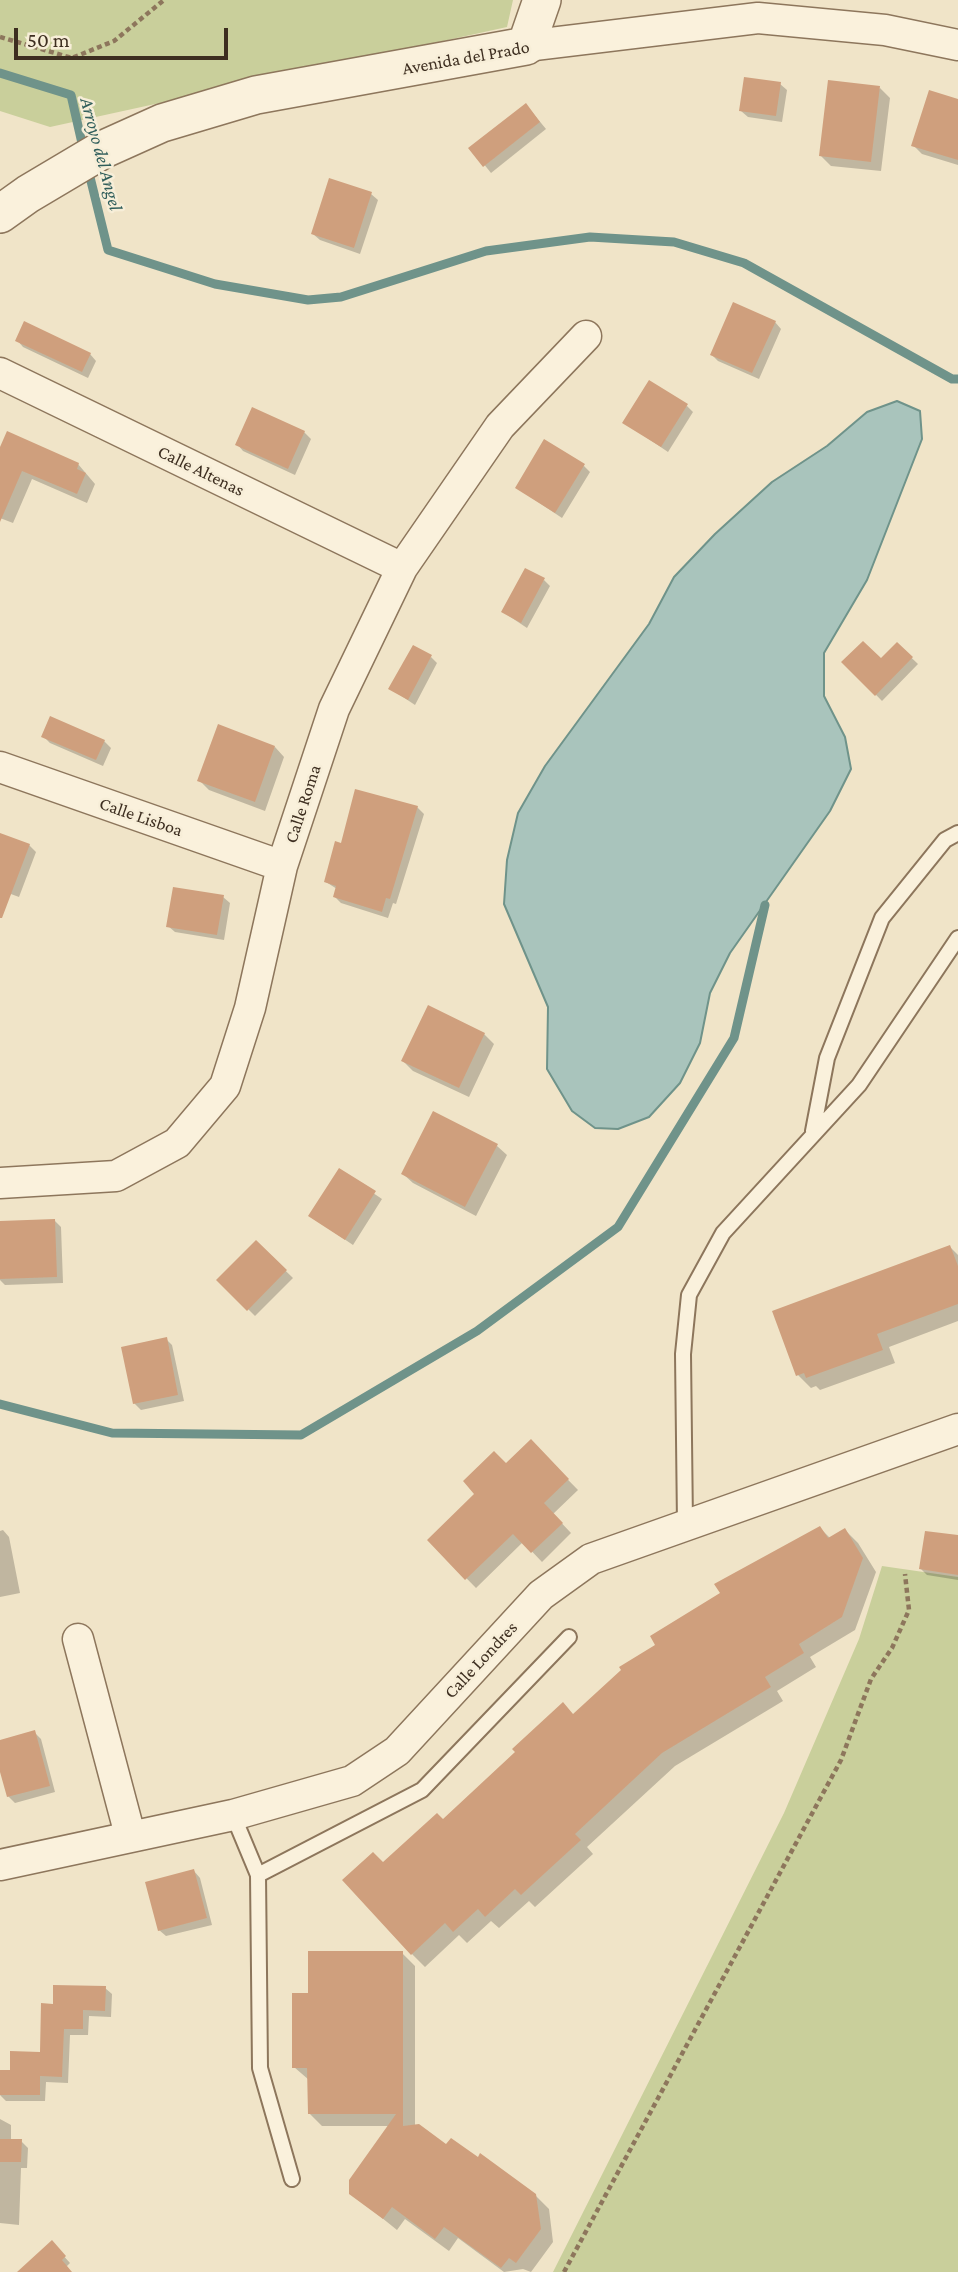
<!DOCTYPE html>
<html>
<head>
<meta charset="utf-8">
<style>
  body { margin:0 }
  #map { position:relative; width:958px; height:2272px; overflow:hidden; background:#f0e4c8; font-family:"Crimson Pro",serif }
  canvas { display:block }
  .scale { position:absolute; left:14px; top:28px; width:214px; height:32px; box-sizing:border-box; border:4px solid #3d2e20; border-top:0; padding-left:9px; font-size:21px; line-height:24px; white-space:nowrap; color:#3d2e20; -webkit-text-stroke:5px #f7eed8; paint-order:stroke }
</style>
</head>
<body>
<div id="map">
<canvas width="958" height="2272"></canvas>
<div class="scale">50 m</div>
</div>
<script>
const c = document.querySelector('canvas').getContext('2d');
c.lineJoin = 'round';
function paint(path, color) { c.fillStyle = color; c.fill(path, 'evenodd'); }
const shape = rows => new Path2D(rows.map(r => 'M' + r).join(''));
function strokePath(path, color, width, dash) { c.strokeStyle = color; c.lineWidth = width; c.lineCap = dash ? 'butt' : 'round'; c.setLineDash(dash || []); c.stroke(path); }
function label(font, color, halo, rows, align = 'center') {
  c.font = font + ' "Crimson Pro",serif'; c.lineWidth = 5; c.setLineDash([]); c.textBaseline = 'middle'; c.strokeStyle = halo; c.fillStyle = color; for (const [text, x, y, turn = 0] of rows) {
    c.save(); c.translate(x, y); c.rotate((+turn || 0) * Math.PI / 180); c.textAlign = isNaN(turn) ? turn : align; if (halo) c.strokeText(text, 0, 0); c.fillText(text, 0, 0); c.restore();
  }
}
const green = shape([
  [0,0,513,0,507,27,50,127,0,111],
  [882,1566,958,1577,958,2272,553,2272,784,1813,859,1639]
]);
const water = shape([
  [897,401,920,411,922,439,867,580,824,653,824,696,845,737,851,769,830,811,730,953,710,993,700,1043,680,1083,649,1117,618,1129,595,1128,572,1111,547,1069,548,1007,504,904,507,860,518,813,545,766,649,624,674,577,715,534,772,482,827,446,867,412,897,401]
]);
const shadow = shape([
  [780,84,787,90,782,122,748,117,741,111],
  [880,88,890,98,881,171,831,166,821,156],
  [958,101,958,165,922,154,913,145],
  [532,112,546,129,491,173,471,148],
  [371,194,378,200,360,254,320,240,313,234],
  [775,322,781,329,759,379,718,361,712,355],
  [17,340,90,354,96,361,88,378,23,347],
  [687,406,693,412,668,452,625,423],
  [304,432,311,439,295,475,243,451,237,444],
  [0,451,78,464,95,484,87,503,32,479,13,523,0,518],
  [584,466,590,472,562,518,517,488],
  [544,580,550,586,527,628,503,612],
  [897,644,918,664,882,701,844,662,881,661],
  [431,657,437,663,415,705,391,689],
  [43,736,104,741,111,748,103,766,50,743],
  [275,747,284,757,265,811,209,790,199,780],
  [417,807,424,814,396,904,393,903,388,918,341,903,334,896,337,889,326,882,343,845],
  [0,835,29,845,36,852,19,897,0,890],
  [223,897,230,903,224,940,175,932,168,926],
  [429,1008,484,1034,494,1044,469,1097,413,1071,403,1061],
  [497,1146,507,1155,476,1216,413,1183,403,1174],
  [339,1170,382,1199,353,1245,310,1216],
  [54,1220,61,1227,63,1283,5,1285,0,1280,0,1223],
  [256,1242,293,1278,255,1316,219,1280],
  [950,1247,958,1255,958,1321,889,1347,895,1363,820,1390,816,1386,811,1388,798,1375],
  [166,1339,172,1345,184,1401,141,1410,134,1403],
  [531,1442,578,1490,553,1514,571,1533,542,1562,523,1542,476,1588,429,1540],
  [820,1528,831,1539,845,1530,858,1543,876,1572,855,1630,810,1657,816,1667,777,1691,783,1701,675,1766,587,1847,593,1854,535,1907,529,1901,499,1928,491,1921,467,1943,459,1935,425,1967,412,1954,383,1864,443,1821,722,1594],
  [3,1530,9,1537,20,1593,0,1597,0,1531],
  [958,1537,958,1580,927,1575,921,1569],
  [34,1732,41,1739,55,1792,15,1803,8,1796,0,1766,0,1742],
  [194,1871,200,1878,212,1925,166,1936,159,1930],
  [402,1953,415,1966,415,2127,535,2195,549,2209,553,2242,531,2272,523,2269,504,2272,458,2238,449,2251,405,2219,397,2230,351,2193,389,2126,322,2126,309,2113,309,2080,294,2067,309,1995],
  [105,1988,112,1994,111,2017,89,2016,88,2035,70,2035,68,2083,46,2082,45,2101,6,2101,0,2095,0,2071,12,2072,42,2054,55,2006],
  [0,2119,11,2125,11,2141,21,2141,28,2148,27,2168,21,2168,19,2225,0,2223],
  [52,2243,70,2263,66,2267,71,2272,19,2272]
]);
const stream = shape([
  [0,73,71,95,84,152],
  [88,169,108,250,215,284,308,300,341,297,486,251,590,237,674,242,744,263,952,379,958,379],
  [0,1404,112,1433,301,1435,477,1331,618,1227,734,1038,765,905]
]);
const building = shape([
  [744,77,781,82,776,116,739,111],
  [828,80,880,86,871,162,819,156],
  [929,90,958,99,958,160,911,146],
  [526,103,540,122,483,167,468,148],
  [329,178,372,192,354,248,311,234],
  [733,302,776,321,752,373,710,355],
  [24,321,91,353,82,372,15,341],
  [649,380,688,404,661,447,622,423],
  [252,407,305,431,288,469,235,445],
  [7,431,79,463,77,469,86,473,77,494,22,471,0,522,0,447],
  [544,439,585,464,555,513,515,488],
  [525,568,545,578,521,623,501,612],
  [863,641,881,658,897,642,913,657,875,696,841,662],
  [413,645,432,655,408,700,388,689],
  [50,716,105,740,96,760,41,737],
  [218,724,275,746,255,802,197,781],
  [355,789,418,806,390,899,386,898,382,912,333,897,336,886,324,882,335,841,341,843],
  [0,833,30,844,2,918,0,918],
  [173,887,224,895,217,935,166,927],
  [428,1005,485,1033,459,1088,401,1061],
  [433,1111,498,1144,465,1207,401,1174],
  [339,1168,376,1191,345,1240,308,1216],
  [55,1219,57,1277,0,1279,0,1221],
  [256,1240,287,1270,247,1311,216,1280],
  [950,1245,958,1266,958,1304,877,1334,883,1350,806,1378,804,1373,796,1376,772,1311],
  [167,1337,178,1395,133,1404,121,1347],
  [531,1439,569,1479,544,1503,563,1523,531,1553,513,1534,465,1580,427,1540,474,1494,463,1481,494,1451,506,1463],
  [820,1526,828,1538,845,1528,863,1558,842,1617,799,1644,804,1653,765,1677,771,1687,662,1753,575,1834,581,1840,521,1895,515,1889,485,1917,478,1909,453,1932,445,1923,411,1955,342,1880,373,1852,383,1862,437,1813,443,1819,515,1752,512,1749,563,1702,573,1714,621,1670,619,1667,655,1645,650,1636,720,1593,714,1584],
  [925,1531,958,1535,958,1575,919,1569],
  [35,1730,50,1786,7,1797,0,1772,0,1740],
  [194,1869,207,1918,158,1931,145,1882],
  [308,1951,403,1951,403,2126,419,2124,446,2144,451,2138,478,2157,480,2153,536,2194,541,2229,516,2263,509,2258,501,2268,444,2227,435,2239,392,2207,383,2219,349,2194,349,2180,396,2114,308,2114,307,2068,292,2068,292,1993,308,1993],
  [53,1985,106,1986,105,2011,83,2010,83,2029,64,2029,62,2077,40,2076,40,2095,0,2095,0,2070,10,2070,10,2051,40,2052,41,2003,53,2004],
  [0,2139,22,2139,21,2162,0,2162],
  [52,2240,66,2256,62,2260,72,2272,17,2272]
]);
const path = shape([
  [0,37,72,58,114,41,164,0],
  [564,2272,841,1760,871,1679,892,1648,909,1610,905,1574]
]);
const service = shape([
  [813,1131,827,1058,882,918,945,840,958,833],
  [685,1524,683,1354,689,1295,723,1233,859,1085,958,938],
  [233,1815,258,1875],
  [292,2179,260,2068,258,1875,422,1790,569,1637]
]);
const minor = shape([
  [526,46,758,18,885,30,958,45],
  [0,373,402,568],
  [0,767,282,866],
  [0,1183,116,1176,177,1143,225,1086,250,1008,282,866,334,709,402,568,500,426,586,336],
  [78,1639,130,1835],
  [0,1865,233,1815,352,1781,397,1751,541,1595,591,1559,958,1429]
]);
const tertiary = shape([
  [0,214,28,194,102,150,162,123,256,95,526,46,542,0]
]);
const streetNames = [
  ["Avenida del Prado",466,58,-10],
  ["Calle Altenas",201,471,26],
  ["Calle Roma",303,804,-72],
  ["Calle Lisboa",141,817,19],
  ["Calle Londres",481,1660,-47]
];
const waterNames = [
  ["Arroyo del Angel",101,154,75]
];
paint(green, '#c9cf9b');
paint(water, '#a9c4bc');
strokePath(water, '#6f938a', 2);
paint(shadow, '#0003');
strokePath(stream, '#6f938a', 9);
paint(building, '#cf9f7d');
strokePath(service, '#8d765c', 18);
strokePath(minor, '#8d765c', 33);
strokePath(tertiary, '#8d765c', 40);
strokePath(path, '#8d765c', 4.5, [5, 3.5]);
strokePath(service, '#faf1dc', 14);
strokePath(minor, '#faf1dc', 30);
strokePath(tertiary, '#faf1dc', 37);
label('18px', '#3d2e20', '#f7eed8', streetNames);
label('italic 19px', '#2f5d5a', '#f7eed8', waterNames);
</script>
</body>
</html>
